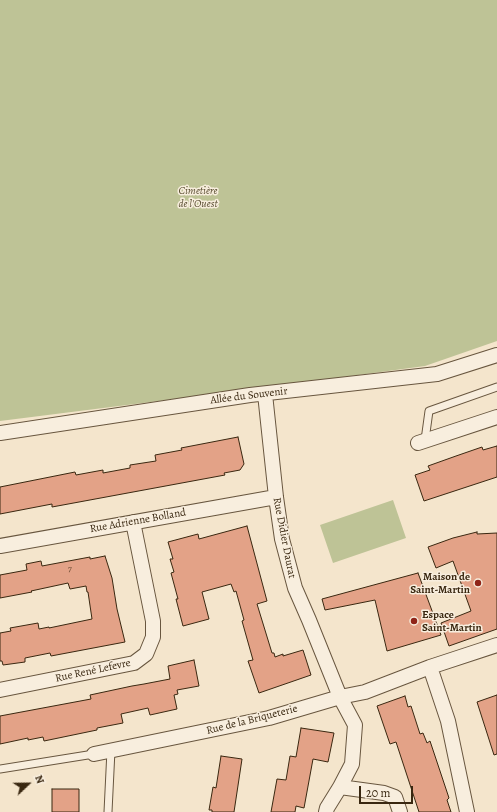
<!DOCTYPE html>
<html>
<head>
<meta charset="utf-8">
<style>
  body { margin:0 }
  #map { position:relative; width:497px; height:812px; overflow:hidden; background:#f4e5cc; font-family:Alegreya,serif }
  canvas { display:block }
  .north { position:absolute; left:8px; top:764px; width:40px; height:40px; -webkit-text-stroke:3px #f8eede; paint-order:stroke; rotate:68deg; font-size:11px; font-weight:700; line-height:16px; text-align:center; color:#392710 }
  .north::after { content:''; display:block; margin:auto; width:14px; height:18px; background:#392710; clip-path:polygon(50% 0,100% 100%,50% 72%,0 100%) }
  .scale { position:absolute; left:359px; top:786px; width:54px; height:18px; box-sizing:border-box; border:2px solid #392710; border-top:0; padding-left:5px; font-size:12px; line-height:14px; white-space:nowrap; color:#392710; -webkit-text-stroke:3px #f8eede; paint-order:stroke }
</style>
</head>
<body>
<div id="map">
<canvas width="497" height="812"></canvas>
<div class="north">N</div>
<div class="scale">20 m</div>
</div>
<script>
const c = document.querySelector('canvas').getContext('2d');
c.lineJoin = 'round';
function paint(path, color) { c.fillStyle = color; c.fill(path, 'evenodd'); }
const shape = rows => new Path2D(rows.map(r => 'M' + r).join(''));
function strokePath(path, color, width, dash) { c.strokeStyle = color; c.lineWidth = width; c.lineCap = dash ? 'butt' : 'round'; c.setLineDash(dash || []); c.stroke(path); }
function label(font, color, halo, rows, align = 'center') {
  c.font = font + ' Alegreya,serif'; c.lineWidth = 3; c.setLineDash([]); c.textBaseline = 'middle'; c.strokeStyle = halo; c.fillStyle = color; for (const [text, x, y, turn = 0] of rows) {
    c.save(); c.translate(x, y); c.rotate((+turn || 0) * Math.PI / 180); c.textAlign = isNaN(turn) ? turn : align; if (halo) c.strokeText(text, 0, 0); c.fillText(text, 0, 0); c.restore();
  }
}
const green = shape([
  [0,0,497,0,497,341,425,366,262,388,0,421],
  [393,500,406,538,333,563,320,525]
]);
const building = shape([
  [238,437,244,464,240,470,224,473,225,475,52,507,52,504,0,514,0,487,75,472,76,475,103,470,103,473,130,468,130,465,156,461,155,455,182,450,181,448,238,437],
  [497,446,497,477,424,501,415,475,430,470,428,466,456,456,482,447,483,450,497,446],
  [247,526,267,601,257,604,272,653,274,653,275,657,283,654,283,656,303,650,311,675,259,693,248,661,253,660,242,621,244,620,236,591,234,592,231,584,202,592,209,619,183,626,176,599,178,599,171,573,174,572,170,559,173,559,168,542,198,534,199,539,247,526],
  [477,532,477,534,497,533,497,629,449,646,441,623,471,611,453,561,436,568,428,547,453,538,477,532],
  [105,556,112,578,117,609,125,642,51,656,50,653,25,658,25,662,3,665,2,661,0,661,0,633,11,631,10,628,38,623,39,629,49,627,49,628,92,619,88,592,87,592,86,586,70,589,68,583,31,591,32,592,0,598,0,575,27,570,26,564,41,561,42,566,90,557,90,559,105,556],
  [418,573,441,635,387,651,375,600,325,610,322,599,418,573],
  [194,660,199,686,177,690,178,694,174,695,177,709,150,715,148,708,121,714,123,723,97,728,97,730,44,741,43,737,28,740,28,738,0,744,0,716,91,699,90,695,132,686,144,684,170,679,168,666,194,660],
  [497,695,497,754,494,755,477,702,497,695],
  [405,696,408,707,411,706,420,734,423,733,427,743,430,741,449,798,447,800,451,812,419,812,396,742,390,744,377,706,405,696],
  [301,728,334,733,328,762,313,759,304,808,296,806,295,812,271,812,277,779,286,780,290,756,296,757,301,728],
  [221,756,242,759,234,812,212,812,212,810,209,810,213,787,216,788,221,756],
  [52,789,79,789,79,812,52,812,52,789]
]);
const service = shape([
  [425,440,429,411,497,387],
  [0,769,94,754],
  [108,812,111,750]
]);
const minor = shape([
  [265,394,276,497,282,539,295,588,309,620,340,697,355,725,352,764,340,787,327,808,326,812],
  [0,433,250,395,437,374,497,355],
  [418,443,497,417],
  [0,546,276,497],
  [430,667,448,721,467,812],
  [0,690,134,663,146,654,153,637,153,621,133,522],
  [94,754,269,718,340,697,365,692,430,667,497,645],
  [340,787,384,793,395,797,400,812]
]);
const markers = [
  [478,583,4,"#8f2418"],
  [414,621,4,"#8f2418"]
];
const numberNames = [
  ["7",70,569]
];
const parkNames = [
  ["Cimetière",198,191],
  ["de l'Ouest",198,204]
];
const streetNames = [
  ["Allée du Souvenir",249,396,-7],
  ["Rue Adrienne Bolland",138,521,-10],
  ["Rue Didier Daurat",284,538,79],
  ["Rue René Lefevre",93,671,-12],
  ["Rue de la Briqueterie",252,720,-14]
];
const poiNames = [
  ["Maison de",470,577],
  ["Saint-Martin",470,590],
  ["Espace",422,615,"left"],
  ["Saint-Martin",422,628,"left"]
];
paint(green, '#bec396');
paint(building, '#e3a287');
strokePath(building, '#392710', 1);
strokePath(service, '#68563f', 9);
strokePath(minor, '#68563f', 16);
strokePath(service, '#f8eede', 7);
strokePath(minor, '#f8eede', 14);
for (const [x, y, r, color] of markers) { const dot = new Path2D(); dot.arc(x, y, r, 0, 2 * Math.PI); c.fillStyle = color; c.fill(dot); strokePath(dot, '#f8eede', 1.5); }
label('9px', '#64462e', null, numberNames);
label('italic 11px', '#5a4e32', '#f8eede', parkNames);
label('11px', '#392710', '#f8eede', streetNames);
label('bold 11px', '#392710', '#f8eede', poiNames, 'right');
</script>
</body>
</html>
